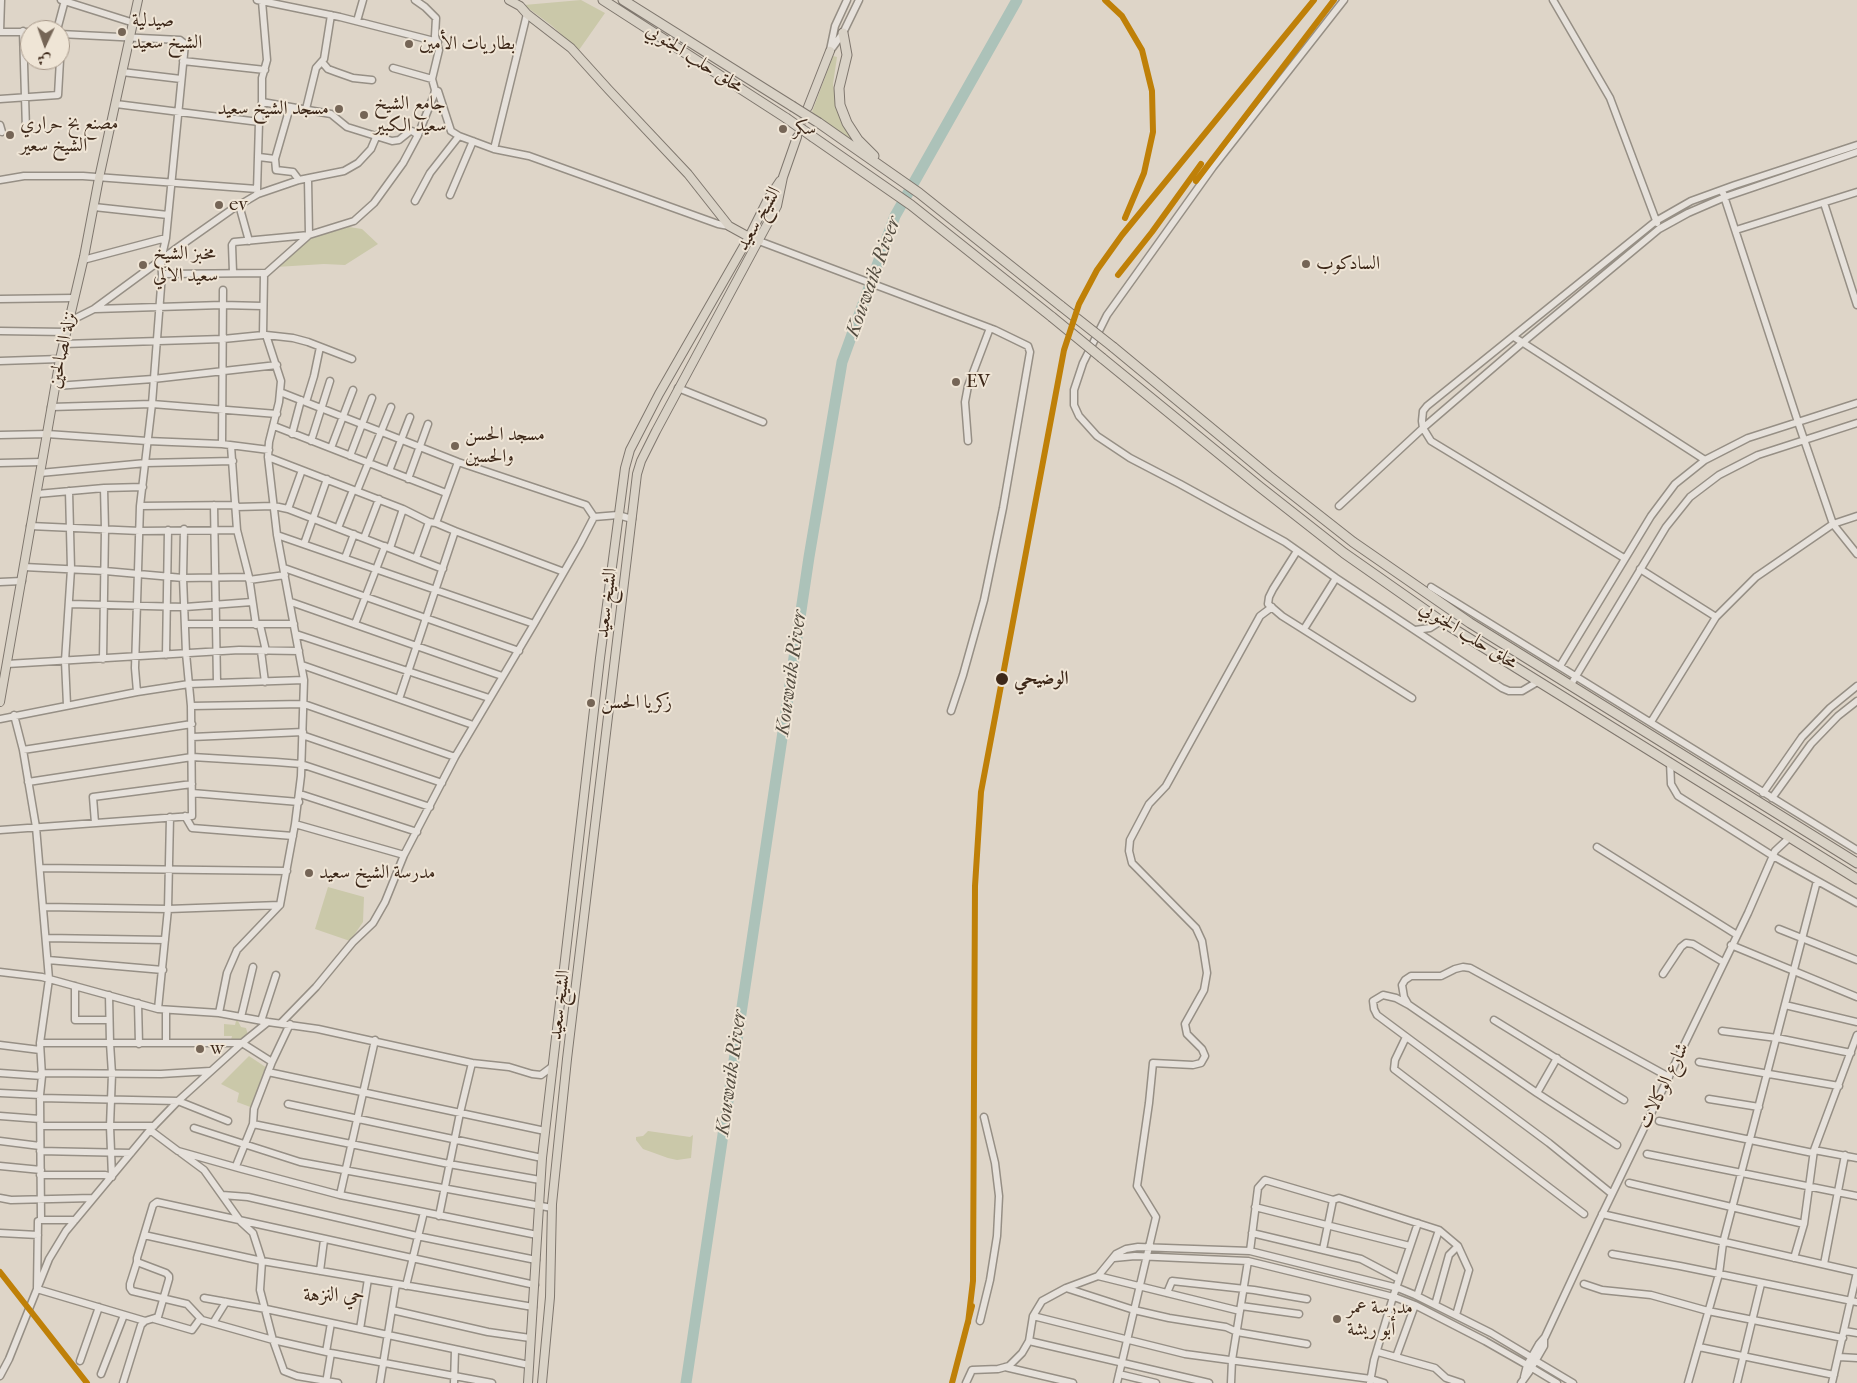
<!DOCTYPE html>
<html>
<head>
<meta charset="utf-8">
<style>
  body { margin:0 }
  #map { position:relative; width:1857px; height:1383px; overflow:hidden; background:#ded5c8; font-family:"IM FELL French Canon",Amiri,serif }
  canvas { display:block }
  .north { position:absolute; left:20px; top:20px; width:50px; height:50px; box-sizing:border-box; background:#efe5d6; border:1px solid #a8998a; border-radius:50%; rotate:183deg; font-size:14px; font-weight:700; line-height:20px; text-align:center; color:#3d2819 }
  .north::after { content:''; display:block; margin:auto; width:18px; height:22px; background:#756556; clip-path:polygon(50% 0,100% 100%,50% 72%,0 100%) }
</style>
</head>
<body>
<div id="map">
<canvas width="1857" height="1383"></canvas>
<div class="north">ش</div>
</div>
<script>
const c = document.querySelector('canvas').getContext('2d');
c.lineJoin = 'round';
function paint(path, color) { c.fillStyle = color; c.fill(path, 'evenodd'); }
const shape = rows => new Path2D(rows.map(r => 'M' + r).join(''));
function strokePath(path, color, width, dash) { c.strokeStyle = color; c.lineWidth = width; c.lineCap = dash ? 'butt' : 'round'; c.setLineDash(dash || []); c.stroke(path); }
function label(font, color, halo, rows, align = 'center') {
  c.font = font + ' "IM FELL French Canon",Amiri,serif'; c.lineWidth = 4; c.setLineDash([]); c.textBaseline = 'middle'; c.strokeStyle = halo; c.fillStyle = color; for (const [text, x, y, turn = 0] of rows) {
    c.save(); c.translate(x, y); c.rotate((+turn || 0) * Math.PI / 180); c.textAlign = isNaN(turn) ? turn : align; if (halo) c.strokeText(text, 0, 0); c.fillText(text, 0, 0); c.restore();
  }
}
const green = shape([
  [581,0,605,13,579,50,551,25,524,5],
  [833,56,837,57,833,84,836,105,840,117,854,143,812,112],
  [349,227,362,229,378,244,345,265,324,264,276,267,314,235],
  [328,887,364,897,363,922,350,941,315,929],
  [236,1021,238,1021,241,1027,246,1028,248,1035,243,1040,231,1040,232,1036,224,1036,224,1024,235,1025],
  [249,1056,267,1068,253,1108,237,1102,239,1093,221,1084],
  [648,1131,690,1137,693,1135,691,1158,677,1160,668,1158,643,1149,636,1140,636,1137,643,1136]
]);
const river = shape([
  [686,1383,809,557,842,362,895,216,1017,0]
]);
const majorTunnel = shape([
  [797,137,807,109]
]);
const minor = shape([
  [61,0,134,23],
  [257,0,340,17,438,42],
  [1344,0,1213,167,1107,315,1083,363,1074,390,1074,405,1079,416,1097,436,1130,458,1180,484,1285,542,1336,578,1502,688,1509,691,1522,691,1539,681],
  [1553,0,1610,98,1657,223],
  [357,21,363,0],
  [57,30,65,0],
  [23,31,26,129],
  [0,32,1,0],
  [0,32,30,32],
  [60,34,180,40,185,44,166,238,161,260,162,274,152,404,140,506,135,668,137,692],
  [830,50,835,26,847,0],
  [830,51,843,33,859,0],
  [183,61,265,70],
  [322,62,328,69,336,72,353,78,372,80],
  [393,68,432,79],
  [122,72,181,79],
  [435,90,438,91,451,131,459,136,494,149,529,156,718,224,729,226],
  [0,99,58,95,60,60],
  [262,102,331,114,347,127,392,141,399,140,409,132,412,131,418,135],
  [116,104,259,122],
  [290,107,275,159,276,170,293,172,299,180],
  [306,109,316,68,324,59,331,15],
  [0,125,2,132],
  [494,149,527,14],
  [259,157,275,159],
  [0,180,24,176,83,176,257,189],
  [257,191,259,122,262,102,262,78,267,60,262,1],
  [1723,193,1798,422,1833,524,1857,554],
  [450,195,473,141],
  [415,201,430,173,459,136],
  [1824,203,1857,305],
  [239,205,249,241],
  [94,207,168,215],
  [1736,230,1857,192],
  [759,241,995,330,1028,346,1030,352,1003,508,984,600,963,675,951,711],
  [83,260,166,238],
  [233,272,232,245,234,242,309,235,308,179],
  [162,274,265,273],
  [0,299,74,298],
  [95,309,222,305,262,306],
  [68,322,94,309,177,248,231,210,258,194,299,180,344,171,358,163,371,149,377,135],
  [0,331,66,332],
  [266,335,293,338,308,342,352,359],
  [1514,337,1705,460],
  [63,344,223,339,263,335],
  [0,361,60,359],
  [56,386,153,379,277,365],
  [678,388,763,422],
  [280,392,458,462,586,505,594,517,618,515,632,519],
  [306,402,314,376,320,347],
  [51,407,152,404,277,414],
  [274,426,446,493],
  [292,434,301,400],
  [0,435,47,434,147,441,222,444,269,450],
  [311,441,330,381],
  [968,441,965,402,968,386,990,328],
  [222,444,223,290],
  [231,446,237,530,249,577,256,625],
  [331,448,353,390],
  [350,456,372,398],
  [268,457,403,509,429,522,436,523,455,531,399,699],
  [0,463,42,462],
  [389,471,410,417],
  [40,473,146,463,233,461],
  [408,479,428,424],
  [357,491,391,407],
  [37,494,104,488,143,487],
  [214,505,217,683],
  [140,506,236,505],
  [1339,506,1423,428,1522,343,1659,229,1688,213,1725,197,1857,152],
  [236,507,274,506,288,509,443,569],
  [288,509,302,470],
  [436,523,458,462],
  [30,526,140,531,237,530],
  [338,528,353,490],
  [455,531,564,572],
  [277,535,534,624],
  [364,538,379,499],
  [304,544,327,479],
  [390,548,403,509],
  [1297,551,1273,589,1269,597,1268,604,1282,616,1412,698],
  [345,558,354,534],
  [416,558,429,522],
  [1624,558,1431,441,1423,428,1422,421,1423,411,1427,406,1656,221,1691,201,1735,185,1857,145],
  [24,567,105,571,183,578,249,577],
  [284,568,519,651],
  [1640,569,1716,617],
  [249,580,285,575],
  [0,582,22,581],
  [1431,587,1857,850],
  [291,602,502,676],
  [70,604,185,607,252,602],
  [186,624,294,624],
  [355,624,385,546],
  [260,625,266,651],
  [1304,629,1336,578],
  [1415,630,1430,628,1441,621],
  [296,634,489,698],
  [261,651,265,682],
  [166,655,168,530],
  [103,659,105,529,104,488],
  [7,664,239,650,299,651],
  [302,665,473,725],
  [1560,666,1651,516,1675,484,1705,460,1748,438,1857,403],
  [1570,686,1666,527,1690,497,1719,475,1758,455,1857,423],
  [67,705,65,661,71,569,69,491],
  [191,706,304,704,455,757],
  [14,715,23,750,36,827,49,979,40,1043,42,1076,40,1095,41,1220,38,1221,37,1289,145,1321],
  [0,719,137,692,189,684,304,680],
  [1651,722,1716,617,1756,577,1833,524,1857,516],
  [302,735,442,783],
  [192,737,303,732],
  [23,750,192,724],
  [1670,762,1671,784,1678,796,1773,856,1857,903],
  [28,782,192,757,276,762,301,764,430,807],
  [192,793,299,802],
  [1763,793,1802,737,1830,708,1857,686],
  [300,794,417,832],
  [1772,798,1811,744,1838,716,1857,701],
  [185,816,192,828,293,836],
  [95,823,93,797,192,784],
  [295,824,404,855,455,757,534,624,580,544,594,517],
  [0,830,192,816,191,706,186,653,183,578,184,529],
  [1597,847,1737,935],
  [40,868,287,871],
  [44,907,168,909,280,905],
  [1779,929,1857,960],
  [46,938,165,940],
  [1731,945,1857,997],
  [48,960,163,970],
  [0,972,42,977,158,1009,219,1013,268,1022,318,1029,472,1063,509,1067,532,1074,541,1075,553,1066],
  [1663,974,1681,947,1686,943,1693,944,1723,962],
  [75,986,75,1020,109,1020],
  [138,1003,139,1044],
  [1408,1004,1404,997,1402,985,1405,980,1411,976,1441,976,1455,969,1463,967,1470,968,1669,1077],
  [1785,1005,1857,1022],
  [158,1009,168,909,170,817],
  [219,1013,227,973,237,950,280,905,295,824,301,776,304,680,277,535,268,457,269,442,279,402,281,381,266,335,263,335,264,275,309,235,354,221,374,203,403,163,418,135,434,95,435,90,432,79,439,50,435,36,436,18,425,7,415,0],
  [241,1017,253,967],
  [1494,1020,1624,1100],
  [261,1021,276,975],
  [281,1023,316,987,353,942,373,923,385,902,404,855],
  [1722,1031,1777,1038,1851,1053],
  [1406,1037,1395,1060,1394,1069,1584,1214],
  [40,1043,242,1043,272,1062,290,1024],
  [166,1043,166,1010],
  [0,1045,40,1050],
  [1699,1062,1839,1086],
  [268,1072,545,1131],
  [0,1073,42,1076],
  [41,1073,161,1074,210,1071],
  [0,1093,40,1095],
  [1537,1093,1557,1058],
  [40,1098,178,1101,228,1121],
  [1709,1099,1759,1107],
  [288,1104,542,1158],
  [0,1116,40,1119],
  [1659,1121,1813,1153],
  [253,1124,449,1164,540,1180],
  [41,1126,154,1126],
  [194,1128,300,1162,552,1208],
  [150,1130,178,1151,242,1169,340,1195,537,1235],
  [0,1141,40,1146],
  [1814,1150,1857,1158],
  [40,1151,131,1153],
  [181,1153,204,1170,241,1222,253,1233,262,1261,260,1290,273,1340,284,1371,297,1376,338,1383],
  [1647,1154,1857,1196],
  [0,1166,41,1170],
  [236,1166,253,1124,254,1109,272,1062],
  [40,1175,105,1175,112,1177,110,1126,112,1074,110,1043,109,995],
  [1629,1183,1804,1224],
  [1612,1194,1549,1143,1377,1015,1374,1009,1373,1001,1383,995,1396,998,1409,1005,1537,1093,1617,1145],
  [222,1195,248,1197,417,1236,536,1260],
  [340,1195,375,1040],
  [0,1198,11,1200,93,1198],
  [1255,1207,1410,1246],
  [1602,1214,1857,1272],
  [439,1216,460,1113,472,1063],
  [41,1220,75,1220],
  [0,1233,38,1235],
  [1252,1233,1361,1259,1399,1279],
  [144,1235,262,1261,533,1307],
  [1323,1249,1333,1200],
  [1250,1251,1258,1188,1265,1180,1333,1200,1339,1198,1439,1230,1458,1246,1469,1270,1456,1315],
  [1612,1254,1680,1266,1857,1302],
  [1114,1258,1135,1256,1248,1261,1362,1289,1397,1298,1415,1305,1485,1341,1527,1365],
  [1794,1258,1804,1224,1814,1150,1857,1035],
  [137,1262,130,1284,130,1288,132,1291,187,1304,202,1320,273,1340,331,1353,492,1383],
  [1824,1264,1845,1155],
  [320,1271,324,1240],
  [1098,1276,1240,1311],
  [1584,1284,1602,1290,1651,1295,1708,1311,1843,1338],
  [406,1286,424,1212],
  [1066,1288,1134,1310,1169,1318,1226,1327,1237,1332,1307,1344],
  [1167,1293,1172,1281,1254,1290,1307,1299],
  [1417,1296,1439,1230],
  [204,1298,266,1309,529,1365],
  [1435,1305,1449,1255,1458,1246],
  [1241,1306,1299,1314],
  [392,1310,488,1332,530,1338],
  [1033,1316,1185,1354,1371,1379,1384,1383],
  [154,1319,192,1330,200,1319],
  [980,1321,990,1280,997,1236,999,1196,995,1163,984,1117],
  [213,1323,226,1302],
  [360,1329,368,1279],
  [1845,1331,1857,1333],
  [1029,1341,1209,1383],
  [1699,1347,1834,1375],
  [326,1352,331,1323],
  [1378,1352,1435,1368,1446,1378,1461,1383],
  [1396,1357,1415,1305],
  [1839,1357,1857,1358],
  [80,1361,99,1307],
  [1536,1361,1573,1383],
  [1005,1367,1073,1383],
  [1532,1368,1557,1383],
  [101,1374,124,1315],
  [1119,1374,1156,1383],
  [0,1376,9,1359,49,1259,66,1231,150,1130,178,1101,242,1043,268,1022],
  [1524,1377,1527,1365,1539,1344,1545,1337,1599,1221,1748,913,1775,851,1789,838],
  [1370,1382,1374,1360,1393,1297,1418,1223],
  [123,1383,141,1325,145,1321,158,1317,169,1279,169,1276,166,1273,137,1262,137,1258,153,1205,157,1202,535,1285],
  [326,1383,331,1353],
  [380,1383,396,1284],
  [454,1383,455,1350],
  [966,1383,972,1370,998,1369,1009,1366,1022,1353,1029,1341,1033,1316,1042,1301,1066,1288,1098,1276,1116,1254,1126,1249,1138,1247,1250,1251,1398,1288,1415,1295,1491,1333,1531,1357],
  [1117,1383,1156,1217,1137,1186,1149,1103,1153,1063,1193,1065,1201,1063,1205,1056,1202,1049,1187,1034,1185,1024,1204,990,1207,973,1202,941,1196,928,1132,863,1129,851,1130,840,1149,804,1166,786,1260,616,1272,607],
  [1231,1383,1232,1360,1248,1261],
  [1521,1383,1529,1372,1544,1346,1544,1339],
  [1688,1383,1719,1274,1723,1243,1817,881],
  [1737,1383,1761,1284],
  [1832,1383,1857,1272]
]);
const major = shape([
  [509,0,520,6,527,14,571,48,608,89,688,174,729,226,749,237,759,241],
  [808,107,830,51],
  [0,702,60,359,84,257,99,178,138,0],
  [528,1383,542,1158,600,658,625,468,630,450,659,394,749,237,768,199,780,181],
  [542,1383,550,1297,552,1204,567,1059,637,474,641,461,656,431,777,206,783,177,797,137]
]);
const highway = shape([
  [603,0,786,118],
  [623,0,792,106],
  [843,33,847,55,839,88,840,105,847,123,858,140,874,156],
  [819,123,919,193,1061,306],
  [813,137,911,205,1052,317],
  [1113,347,1269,476,1353,542,1470,623,1857,863],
  [1102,358,1260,487,1344,553,1441,621,1857,879]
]);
const highwayBridge = shape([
  [792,106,819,123],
  [786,118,813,137],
  [1061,306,1113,347],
  [1052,317,1102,358]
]);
const rail1 = shape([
  [1105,0,1122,16,1142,50,1152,91,1153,132,1144,173,1125,218],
  [1196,181,1334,0],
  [1118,275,1152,232,1201,164],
  [0,1272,87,1383],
  [968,1323,973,1281,975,886,981,792,1064,350,1079,304,1097,270,1122,235,1314,0],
  [952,1383,972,1306]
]);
const markers = [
  [122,32,5,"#756556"],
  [409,44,5,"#756556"],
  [339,109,5,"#756556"],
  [364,115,5,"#756556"],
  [783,129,5,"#756556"],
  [10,135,5,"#756556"],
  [219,205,5,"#756556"],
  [1306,264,5,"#756556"],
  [143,265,5,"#756556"],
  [956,382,5,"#756556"],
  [455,446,5,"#756556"],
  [1002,679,7,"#3d2819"],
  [591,703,5,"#756556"],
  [309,873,5,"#756556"],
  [200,1049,5,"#756556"],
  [1337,1319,5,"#756556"]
];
const poiNames = [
  ["صيدلية",132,21],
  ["الشيخ سعيد",132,43],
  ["بطاريات الأمين",419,44],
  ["جامع الشيخ",374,104],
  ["سعيد الكبير",374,126],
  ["مسجد الشيخ سعيد",329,109,"right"],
  ["مصنع بخ حراري",20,124],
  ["الشيخ سعير",20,146],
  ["سكر",793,129],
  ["ev",229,205],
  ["مخبز الشيخ",153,254],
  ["سعيد الالي",153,276],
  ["السادكوب",1316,264],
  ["EV",966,382],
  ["مسجد الحسن",465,435],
  ["والحسين",465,457],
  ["زكريا الحسن",601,703],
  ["مدرسة الشيخ سعيد",319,873],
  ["w",210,1049],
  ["مدرسة عمر",1347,1308],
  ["أبو ريشة",1347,1330]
];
const streetNames = [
  ["محلق حلب الجنوبي",694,59,33],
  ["الشيخ سعيد",759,219,-60],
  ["نزلة الصالحين",63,350,-78],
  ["الشيخ سعيد",607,603,-83],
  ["محلق حلب الجنوبي",1468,636,32],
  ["الشيخ سعيد",560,1005,-83],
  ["شارع الوكالات",1664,1086,-64]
];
const stopNames = [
  ["الوضيحي",1014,679]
];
const waterNames = [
  ["Kouwaik River",874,277,-70],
  ["Kouwaik River",792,673,-82],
  ["Kouwaik River",732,1073,-82]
];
const neighbourhoodNames = [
  ["حي النزهة",334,1296]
];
paint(green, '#cac8a9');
strokePath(river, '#acc2b9', 11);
strokePath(majorTunnel, '#beb2a5', 8, [8, 4]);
strokePath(minor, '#968f85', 9);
strokePath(major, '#7f776e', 10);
strokePath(highway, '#7f776e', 11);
strokePath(minor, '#e6e1db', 6);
strokePath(major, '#d9d2c6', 8);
strokePath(highway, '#d9d2c6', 9);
strokePath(highwayBridge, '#7f776e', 11, []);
strokePath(highwayBridge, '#d9d2c6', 9);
strokePath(rail1, '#bf8008', 6);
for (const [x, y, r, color] of markers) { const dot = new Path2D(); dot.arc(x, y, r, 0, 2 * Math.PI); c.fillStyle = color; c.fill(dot); strokePath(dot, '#efe5d6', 2); }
label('19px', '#3d2819', '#efe5d6', poiNames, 'left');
label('19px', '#3d2819', '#efe5d6', streetNames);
label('bold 19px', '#3d2819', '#efe5d6', stopNames, 'left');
label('italic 20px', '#534c40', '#efe5d6', waterNames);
label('20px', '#3d2819', '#efe5d6', neighbourhoodNames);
</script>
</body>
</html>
